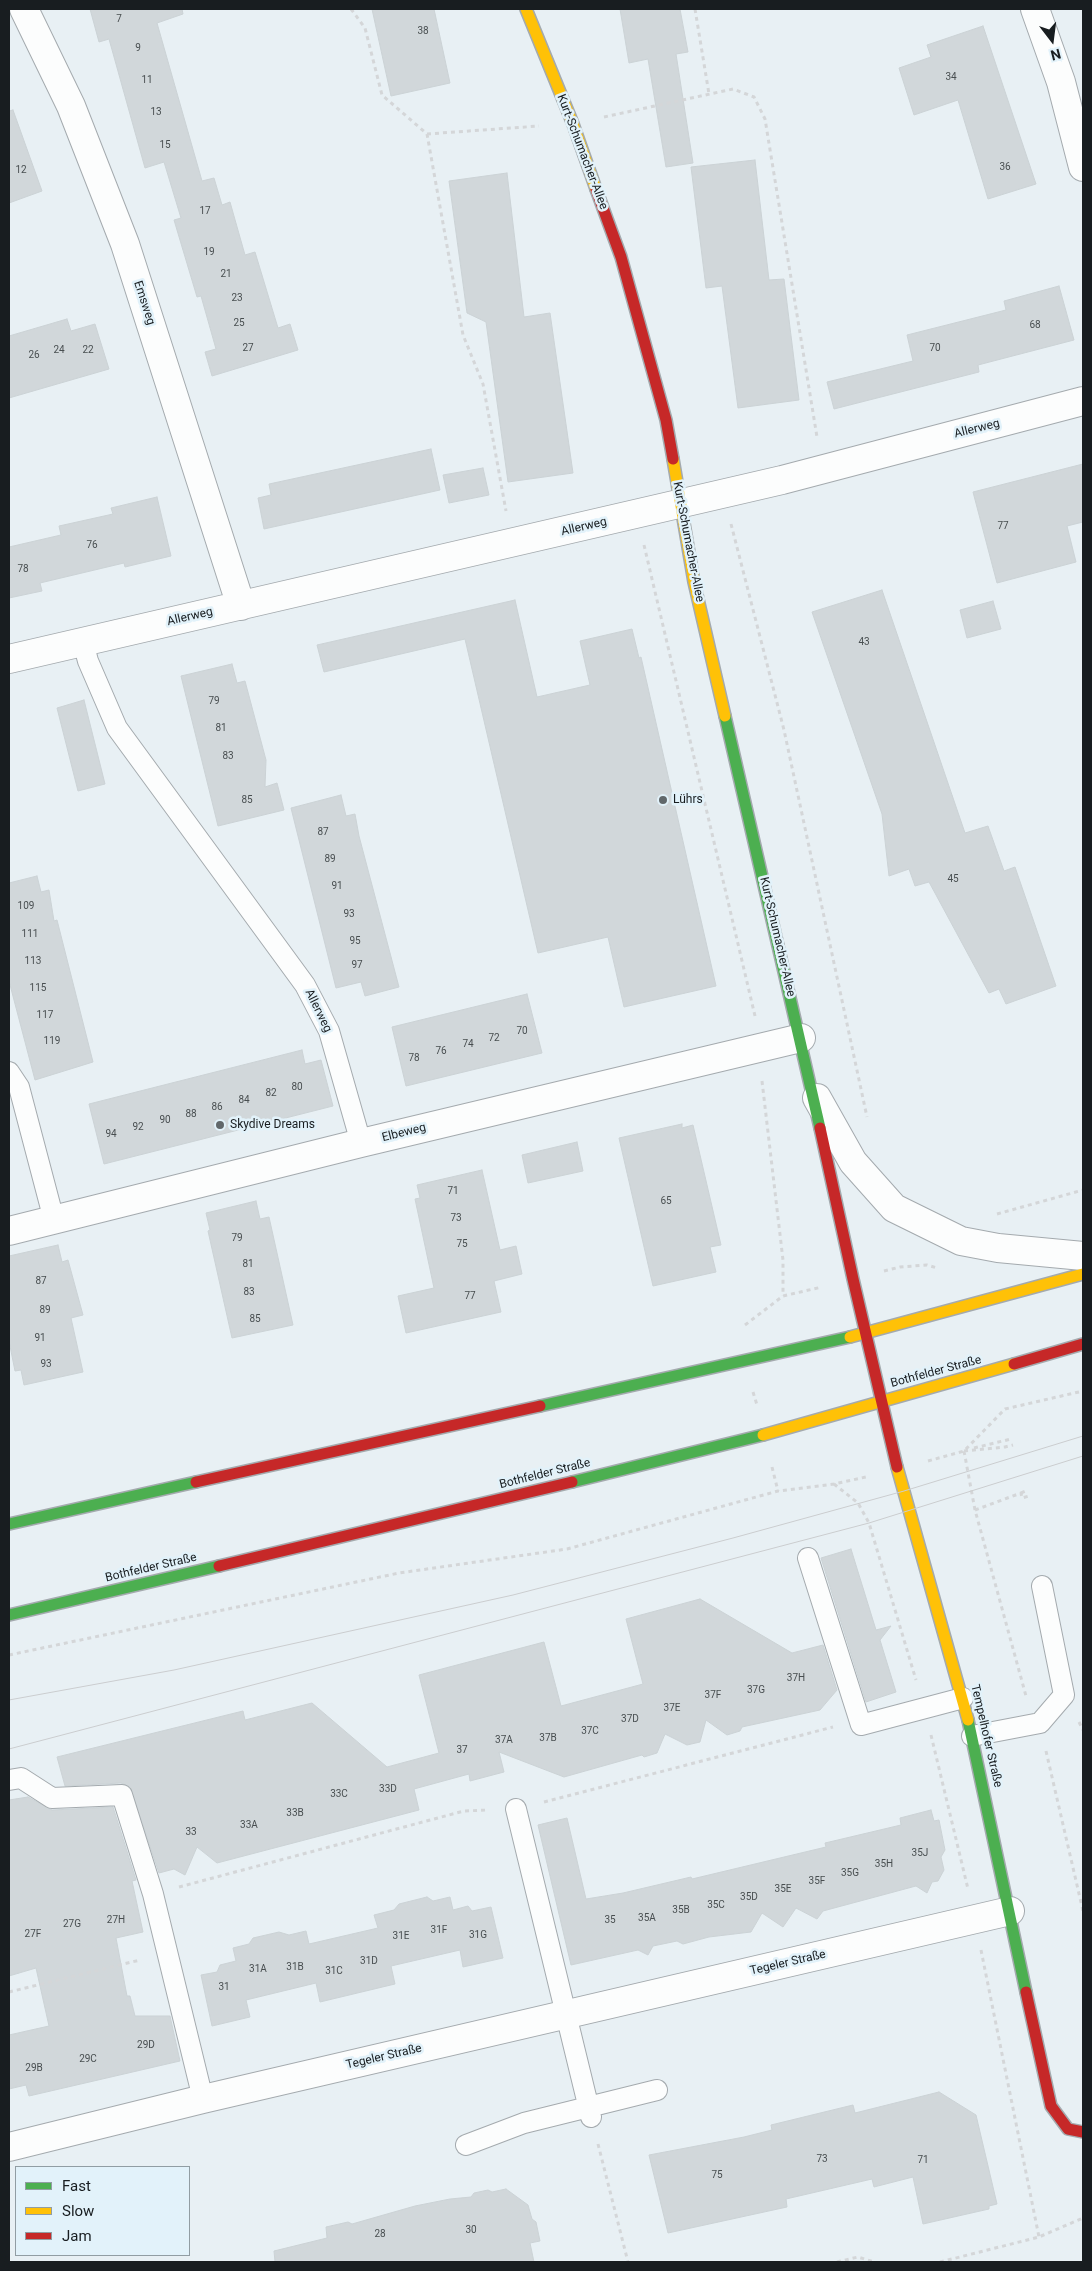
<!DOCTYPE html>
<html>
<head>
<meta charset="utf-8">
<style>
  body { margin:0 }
  #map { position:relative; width:1092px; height:2271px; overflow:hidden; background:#e8f0f4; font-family:Roboto,sans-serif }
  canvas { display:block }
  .frame { position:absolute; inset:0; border:10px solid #181d20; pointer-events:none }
  .legend { position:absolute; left:15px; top:2166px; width:175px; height:90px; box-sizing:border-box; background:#e2f2fa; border:1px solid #919da3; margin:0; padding:6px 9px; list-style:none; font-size:15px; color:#181d20 }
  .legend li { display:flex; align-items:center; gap:10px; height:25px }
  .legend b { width:25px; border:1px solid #919da3 }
  .north { position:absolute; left:1027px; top:15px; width:50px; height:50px; -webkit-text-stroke:4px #e2f2fa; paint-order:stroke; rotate:165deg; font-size:14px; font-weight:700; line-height:20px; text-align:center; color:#181d20 }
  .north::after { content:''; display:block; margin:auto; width:18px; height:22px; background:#181d20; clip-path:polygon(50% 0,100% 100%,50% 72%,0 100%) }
</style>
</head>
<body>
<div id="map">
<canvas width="1092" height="2271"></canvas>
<div class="frame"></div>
<ul class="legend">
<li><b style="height:6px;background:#4caf50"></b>Fast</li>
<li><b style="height:6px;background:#ffc107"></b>Slow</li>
<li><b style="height:6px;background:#c62828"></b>Jam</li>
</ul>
<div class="north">N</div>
</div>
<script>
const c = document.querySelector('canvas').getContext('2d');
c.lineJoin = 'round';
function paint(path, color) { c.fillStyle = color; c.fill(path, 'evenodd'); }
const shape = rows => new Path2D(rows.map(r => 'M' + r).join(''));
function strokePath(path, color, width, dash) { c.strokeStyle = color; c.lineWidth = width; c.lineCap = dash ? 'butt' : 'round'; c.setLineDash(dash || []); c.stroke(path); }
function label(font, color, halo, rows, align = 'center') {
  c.font = font + ' Roboto,sans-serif'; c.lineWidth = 5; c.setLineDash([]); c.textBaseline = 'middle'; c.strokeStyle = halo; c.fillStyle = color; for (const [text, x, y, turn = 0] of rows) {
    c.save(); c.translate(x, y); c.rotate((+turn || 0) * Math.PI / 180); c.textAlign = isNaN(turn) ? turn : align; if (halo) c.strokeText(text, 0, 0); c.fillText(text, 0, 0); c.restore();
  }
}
const building = shape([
  [90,9,182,9,183,14,157,23,202,181,214,178,222,205,230,202,245,255,255,252,278,328,290,324,298,350,212,376,205,352,216,349,201,296,197,297,174,220,181,218,164,162,145,168,109,39,99,42,90,9],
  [372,9,434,9,450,83,391,96,372,9],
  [620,9,680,9,688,52,676,54,693,163,666,167,648,59,629,63,620,9],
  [983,26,1036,184,988,199,958,100,914,115,899,68,931,57,927,45,983,26],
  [13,110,42,191,9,203,9,111,13,110],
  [755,160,769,280,784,279,799,400,738,408,722,286,706,288,691,167,755,160],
  [507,173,524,317,550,313,573,473,508,482,486,322,467,313,449,181,507,173],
  [1059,286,1074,340,978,365,979,372,834,409,827,382,913,361,907,335,1006,310,1004,301,1059,286],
  [67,319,71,331,95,324,109,369,9,398,9,336,67,319],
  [431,449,440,490,264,529,258,498,271,495,269,484,431,449],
  [1083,464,1083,522,1067,526,1076,562,997,583,973,492,1083,464],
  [483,468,489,495,449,503,443,475,483,468],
  [157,497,171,556,125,567,124,563,40,583,42,591,9,598,9,547,61,535,59,526,113,514,111,508,157,497],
  [882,590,965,833,988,826,1004,871,1015,867,1056,986,1006,1004,999,989,989,993,929,882,915,886,909,869,889,876,882,814,812,612,882,590],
  [515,600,537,697,590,685,580,641,632,629,639,658,641,657,716,986,624,1007,608,937,538,953,465,639,324,672,317,645,515,600],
  [993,601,1001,629,967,638,960,610,993,601],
  [232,664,237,683,245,681,266,760,265,787,277,783,284,810,218,826,181,676,232,664],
  [84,700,105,784,78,791,57,708,84,700],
  [341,795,346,816,355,814,359,836,399,987,365,996,361,982,336,988,291,808,341,795],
  [37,876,41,892,49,890,54,921,57,920,93,1062,35,1080,9,981,9,883,37,876],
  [527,994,542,1053,406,1086,392,1027,527,994],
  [302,1050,305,1064,321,1060,333,1106,104,1164,89,1104,302,1050],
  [682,1124,682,1128,693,1125,721,1245,710,1247,716,1272,653,1286,619,1138,682,1124],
  [577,1142,583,1171,528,1183,522,1155,577,1142],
  [482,1170,500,1250,516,1246,522,1274,494,1281,501,1312,406,1333,398,1296,434,1288,415,1199,420,1198,417,1185,482,1170],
  [256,1201,260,1219,269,1217,293,1325,232,1338,208,1231,210,1230,206,1213,256,1201],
  [58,1245,62,1262,68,1260,83,1315,71,1318,83,1372,24,1385,21,1370,15,1371,9,1341,9,1256,58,1245],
  [851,1549,876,1630,891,1626,880,1640,896,1692,866,1702,821,1558,851,1549],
  [700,1599,792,1653,823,1645,837,1690,820,1710,742,1727,740,1731,727,1735,706,1720,700,1742,687,1745,665,1734,657,1753,644,1757,642,1755,564,1777,499,1752,504,1772,470,1781,469,1774,414,1789,419,1810,217,1863,197,1847,185,1875,174,1869,159,1873,130,1787,121,1783,65,1786,57,1757,243,1711,245,1720,312,1703,387,1767,439,1753,419,1675,544,1642,561,1706,643,1684,626,1619,700,1599],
  [28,1797,52,1810,113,1807,136,1880,132,1881,143,1932,116,1938,127,1996,130,1996,135,2016,170,2016,180,2061,29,2096,26,2085,9,2089,9,2035,49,2026,36,1968,9,1976,9,1800,28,1797],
  [931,1810,934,1821,939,1820,945,1850,941,1857,944,1870,938,1881,932,1882,927,1893,916,1886,823,1911,817,1919,796,1908,783,1927,762,1913,751,1932,709,1937,683,1944,677,1941,653,1946,648,1955,638,1950,571,1965,538,1825,567,1818,586,1899,623,1893,691,1877,692,1879,826,1847,825,1843,901,1825,900,1818,931,1810],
  [427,1897,433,1901,450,1897,453,1910,468,1906,472,1911,491,1907,503,1958,463,1967,460,1950,391,1966,395,1984,320,2002,316,1983,246,2000,250,2017,212,2026,201,1975,217,1972,220,1965,236,1961,233,1948,249,1944,253,1938,279,1932,289,1935,306,1931,309,1944,378,1928,374,1915,394,1910,399,1904,427,1897],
  [939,2092,976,2115,997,2204,989,2206,989,2209,923,2224,913,2177,874,2187,872,2179,786,2199,787,2207,668,2233,649,2155,744,2137,772,2130,771,2125,853,2105,855,2113,939,2092],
  [506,2189,528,2205,532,2219,536,2222,540,2241,530,2243,534,2262,275,2262,274,2251,327,2238,326,2227,348,2222,352,2224,415,2206,450,2199,471,2197,474,2193,488,2190,492,2192,506,2189]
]);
const path = shape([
  [351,9,365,28,382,95,427,134,463,335,483,384,506,511],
  [695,9,709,94],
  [604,117,733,89,754,97,765,119,817,437],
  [427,134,539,126],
  [731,524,784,730,867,1117],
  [644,545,755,1016],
  [762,1081,783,1260,783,1296],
  [997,1214,1083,1190],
  [884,1271,900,1267,927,1265,937,1268],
  [745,1325,783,1296,822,1287],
  [753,1392,757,1405],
  [974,1448,1011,1439],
  [964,1451,975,1510,1026,1696],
  [964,1451,1005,1447,1013,1445],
  [928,1461,964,1451,1005,1409,1083,1391],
  [772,1467,778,1491],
  [834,1484,858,1503,869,1523,916,1680],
  [1021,1493,1028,1490],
  [975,1510,1021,1493,1022,1498,1029,1496],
  [9,1655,399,1573,567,1549,778,1491,834,1484,866,1477],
  [1079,1722,1083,1730],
  [931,1735,968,1889],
  [1046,1751,1083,1911],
  [544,1802,833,1727],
  [179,1887,464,1811,488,1810],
  [981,1950,1039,2237],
  [9,1992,140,1960],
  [598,2144,628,2262],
  [837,2262,858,2257,874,2262],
  [940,2262,1039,2237,1083,2218]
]);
const lane = shape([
  [83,642,88,661,117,728,305,985,329,1031,361,1143],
  [9,1072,19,1087,54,1220],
  [808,1558,861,1725,963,1698],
  [972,1736,1040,1723,1064,1695,1042,1586],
  [9,1780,21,1778,52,1798,122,1795,153,1894,203,2099],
  [516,1809,591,2117],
  [466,2145,524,2123,657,2090]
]);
const street = shape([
  [24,9,71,106,125,244,241,606],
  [1035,9,1061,82,1083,167],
  [9,659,782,480,1083,401],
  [817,1098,853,1162,894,1208,961,1241,998,1248,1083,1256],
  [9,1231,361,1143,801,1038],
  [9,2147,203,2099,1010,1911]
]);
const fast = shape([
  [725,716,820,1128],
  [540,1406,850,1337],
  [572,1482,763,1435],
  [9,1524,196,1482],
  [9,1615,219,1566],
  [968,1720,1026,1992]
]);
const slow = shape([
  [526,9,573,124,596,189],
  [673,459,694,582,725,716],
  [850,1337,1083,1274],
  [763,1435,1014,1364],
  [897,1467,968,1720]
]);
const jam = shape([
  [596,189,621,257,666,420,673,459],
  [820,1128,853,1279,897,1467],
  [1014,1364,1083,1344],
  [196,1482,540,1406],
  [219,1566,572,1482],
  [1026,1992,1051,2106,1068,2129,1083,2132]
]);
const tram = shape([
  [9,1700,174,1670,513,1595,733,1538,904,1491,1083,1436],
  [9,1749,869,1523,1083,1456]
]);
const markers = [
  [663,800,5,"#61676a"],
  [220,1125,5,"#61676a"]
];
const numberNames = [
  ["7",119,19],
  ["38",423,31],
  ["9",138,48],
  ["34",951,77],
  ["11",147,80],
  ["13",156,112],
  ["15",165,145],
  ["36",1005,167],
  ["12",21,170],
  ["17",205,211],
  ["19",209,252],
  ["21",226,274],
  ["23",237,298],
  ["25",239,323],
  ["68",1035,325],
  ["27",248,348],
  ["70",935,348],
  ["24",59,350],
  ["22",88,350],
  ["26",34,355],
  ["77",1003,526],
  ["76",92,545],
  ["78",23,569],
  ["43",864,642],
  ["79",214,701],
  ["81",221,728],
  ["83",228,756],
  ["85",247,800],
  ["87",323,832],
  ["89",330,859],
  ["45",953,879],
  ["91",337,886],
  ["109",26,906],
  ["93",349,914],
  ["111",30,934],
  ["95",355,941],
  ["113",33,961],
  ["97",357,965],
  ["115",38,988],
  ["117",45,1015],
  ["70",522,1031],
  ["72",494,1038],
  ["119",52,1041],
  ["74",468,1044],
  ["76",441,1051],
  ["78",414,1058],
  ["80",297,1087],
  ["82",271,1093],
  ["84",244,1100],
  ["86",217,1107],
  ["88",191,1114],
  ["90",165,1120],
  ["92",138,1127],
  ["94",111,1134],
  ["71",453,1191],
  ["65",666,1201],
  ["73",456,1218],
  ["79",237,1238],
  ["75",462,1244],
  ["81",248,1264],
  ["87",41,1281],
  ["83",249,1292],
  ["77",470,1296],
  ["89",45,1310],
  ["85",255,1319],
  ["91",40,1338],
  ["93",46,1364],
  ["37H",796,1678],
  ["37G",756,1690],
  ["37F",713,1695],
  ["37E",672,1708],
  ["37D",630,1719],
  ["37C",590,1731],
  ["37B",548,1738],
  ["37A",504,1740],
  ["37",462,1750],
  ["33D",388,1789],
  ["33C",339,1794],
  ["33B",295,1813],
  ["33A",249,1825],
  ["33",191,1832],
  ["35J",920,1853],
  ["35H",884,1864],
  ["35G",850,1873],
  ["35F",817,1881],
  ["35E",783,1889],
  ["35D",749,1897],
  ["35C",716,1905],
  ["35B",681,1910],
  ["35A",647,1918],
  ["27H",116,1920],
  ["35",610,1920],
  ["27G",72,1924],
  ["31F",439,1930],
  ["27F",33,1934],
  ["31G",478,1935],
  ["31E",401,1936],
  ["31D",369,1961],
  ["31B",295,1967],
  ["31A",258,1969],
  ["31C",334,1971],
  ["31",224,1987],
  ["29D",146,2045],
  ["29C",88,2059],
  ["29B",34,2068],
  ["73",822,2159],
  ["71",923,2160],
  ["75",717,2175],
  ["30",471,2230],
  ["28",380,2234]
];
const streetNames = [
  ["Kurt-Schumacher-Allee",582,152,69],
  ["Emsweg",144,303,72],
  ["Allerweg",977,429,-14],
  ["Allerweg",584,527,-13],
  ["Kurt-Schumacher-Allee",688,542,79],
  ["Allerweg",190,617,-13],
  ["Kurt-Schumacher-Allee",777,937,77],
  ["Allerweg",318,1011,64],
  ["Elbeweg",404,1133,-14],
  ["Bothfelder Straße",936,1372,-15],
  ["Bothfelder Straße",545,1474,-14],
  ["Bothfelder Straße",151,1568,-13],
  ["Tempelhofer Straße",986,1736,77],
  ["Tegeler Straße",788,1963,-13],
  ["Tegeler Straße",384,2057,-13]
];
const poiNames = [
  ["Lührs",673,800],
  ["Skydive Dreams",230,1125]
];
paint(building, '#d1d7da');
strokePath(building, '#cbd2d5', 1);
strokePath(lane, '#a4aaae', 22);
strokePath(street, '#a4aaae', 30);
strokePath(fast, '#a4aaae', 14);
strokePath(slow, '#a4aaae', 14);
strokePath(jam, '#a4aaae', 14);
strokePath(path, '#d4d6d8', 3, [4, 4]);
strokePath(lane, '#fcfdfd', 20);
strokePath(street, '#fcfdfd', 28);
strokePath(fast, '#4caf50', 11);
strokePath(slow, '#ffc107', 11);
strokePath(jam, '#c62828', 11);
strokePath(tram, '#cbcdcf', 1);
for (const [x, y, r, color] of markers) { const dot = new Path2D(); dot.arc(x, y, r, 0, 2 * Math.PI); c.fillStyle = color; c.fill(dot); strokePath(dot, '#e2f2fa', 2); }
label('10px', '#484e50', null, numberNames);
label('12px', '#181d20', '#e2f2fa', streetNames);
label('12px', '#181d20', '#e2f2fa', poiNames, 'left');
</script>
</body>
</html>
